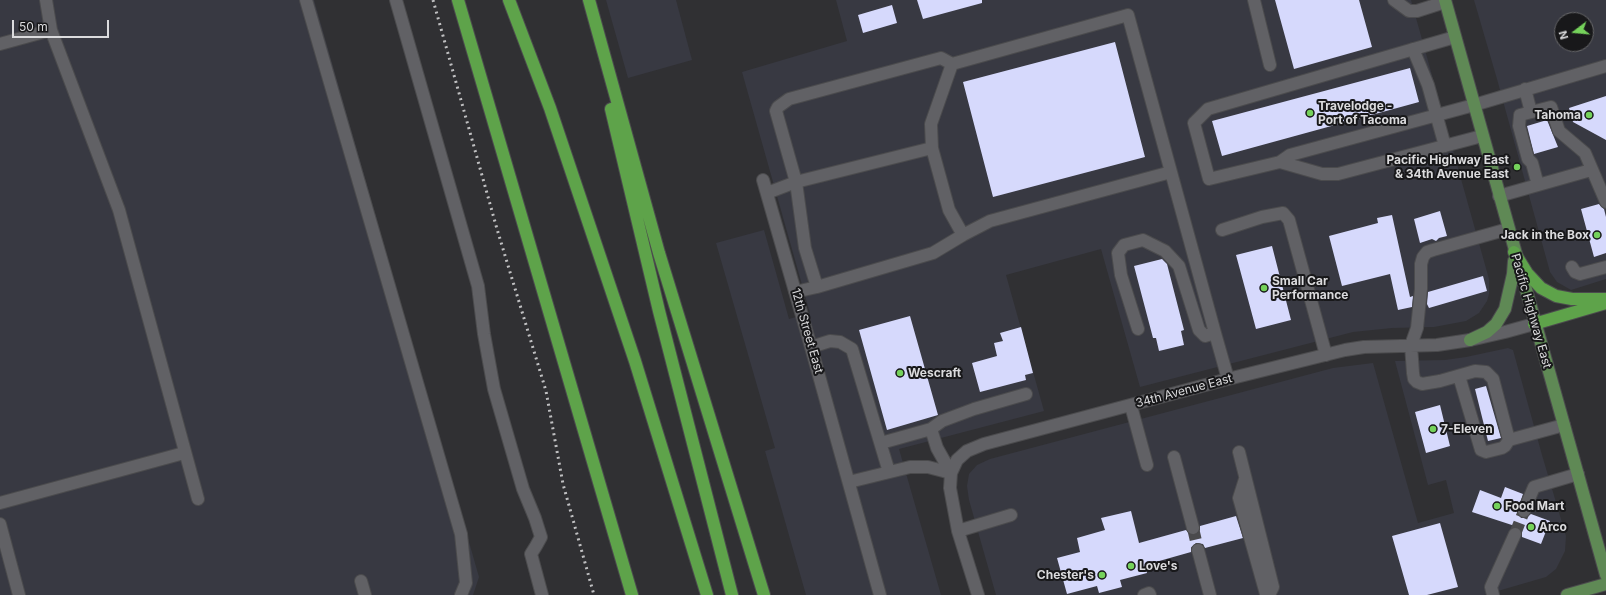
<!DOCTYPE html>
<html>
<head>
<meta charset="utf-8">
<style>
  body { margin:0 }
  #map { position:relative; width:1606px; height:595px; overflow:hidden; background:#303033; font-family:Inter,sans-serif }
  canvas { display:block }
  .north { position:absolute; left:1554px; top:12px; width:40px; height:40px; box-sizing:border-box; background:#18181a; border:1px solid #666668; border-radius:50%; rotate:254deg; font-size:11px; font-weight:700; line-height:16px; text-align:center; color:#dbdbdd }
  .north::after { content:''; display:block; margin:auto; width:14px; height:18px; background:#75d25b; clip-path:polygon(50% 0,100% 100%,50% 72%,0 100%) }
  .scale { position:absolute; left:12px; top:20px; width:97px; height:18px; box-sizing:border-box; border:2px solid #dbdbdd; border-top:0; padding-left:5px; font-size:12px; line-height:14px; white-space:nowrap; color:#dbdbdd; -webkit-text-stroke:3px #18181a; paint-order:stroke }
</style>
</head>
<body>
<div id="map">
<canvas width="1606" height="595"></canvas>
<div class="north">N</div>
<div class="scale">50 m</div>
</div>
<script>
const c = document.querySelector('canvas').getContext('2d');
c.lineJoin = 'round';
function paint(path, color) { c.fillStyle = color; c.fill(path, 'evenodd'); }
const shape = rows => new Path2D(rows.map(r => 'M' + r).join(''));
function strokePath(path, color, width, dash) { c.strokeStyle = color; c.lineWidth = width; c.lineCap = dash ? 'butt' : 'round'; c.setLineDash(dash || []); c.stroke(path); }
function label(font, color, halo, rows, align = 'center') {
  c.font = font + ' Inter,sans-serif'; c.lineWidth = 4; c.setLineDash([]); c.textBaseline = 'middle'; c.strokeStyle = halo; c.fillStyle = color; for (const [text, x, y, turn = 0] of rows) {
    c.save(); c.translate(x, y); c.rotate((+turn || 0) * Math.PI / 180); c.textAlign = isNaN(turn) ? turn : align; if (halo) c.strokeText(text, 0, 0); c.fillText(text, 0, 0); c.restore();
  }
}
const built = shape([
  [0,0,314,0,479,577,473,595,0,595],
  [606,0,676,0,692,60,628,78],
  [836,0,1411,0,1489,279,1489,294,1487,301,1479,313,1466,321,1434,327,1392,328,1353,332,1140,387,1101,249,1006,275,1044,411,899,449,941,595,806,595,765,451,775,448,716,243,764,230,789,319,810,313,742,72,847,41],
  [1474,0,1606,0,1606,279,1571,290,1557,282,1550,272,1497,79],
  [1562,20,1586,20,1586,44,1562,44],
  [1508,348,1513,350,1542,455,1566,536,1565,551,1556,569,1546,577,1484,595,996,595,969,500,967,486,969,474,977,465,990,459,1333,368,1373,363,1418,523,1454,513,1446,480,1428,485,1395,361,1445,360,1466,357]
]);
const building = shape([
  [917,0,982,0,982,3,923,19],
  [1275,0,1359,0,1372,47,1294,69],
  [892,5,897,23,863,33,858,15],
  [1115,42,1145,157,993,197,963,82],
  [1410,68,1419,102,1222,156,1212,121],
  [1606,96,1606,140,1573,122,1569,108],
  [1547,120,1558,147,1534,154,1527,126],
  [1599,204,1604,209,1606,217,1606,253,1594,257,1581,209],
  [1440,211,1447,236,1439,238,1436,241,1432,239,1420,243,1414,219],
  [1392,215,1410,297,1413,296,1412,307,1398,310,1390,274,1342,286,1329,236,1378,223,1377,218],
  [1272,246,1291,320,1256,329,1236,255],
  [1162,259,1167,264,1184,330,1181,331,1184,345,1159,351,1156,338,1153,338,1134,266],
  [1483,276,1487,291,1429,308,1427,304,1428,292],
  [910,316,938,415,887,430,859,330],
  [1021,327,1033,373,1025,375,1026,380,980,392,972,363,997,356,994,343,1003,341,1000,333],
  [1486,386,1501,438,1488,441,1475,389],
  [1440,405,1450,446,1426,453,1415,412],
  [1505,487,1523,494,1517,512,1521,518,1525,518,1531,514,1550,521,1541,544,1522,537,1522,533,1518,527,1472,512,1480,490,1501,498],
  [1131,511,1139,543,1186,530,1191,535,1195,535,1200,530,1200,526,1236,516,1243,538,1205,548,1203,544,1196,543,1191,548,1191,552,1145,565,1147,573,1120,580,1122,587,1099,593,1097,586,1067,594,1057,558,1080,552,1077,538,1105,530,1101,518],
  [1440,523,1458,587,1427,595,1409,595,1392,536]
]);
const minorTunnel = shape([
  [1193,528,1198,550],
  [1515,534,1524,511]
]);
const minor = shape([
  [46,0,51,30,119,210,198,499],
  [306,0,461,534,466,583,461,595],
  [396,0,478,286,484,334,494,389,523,489,535,518,541,537,536,546,531,554,542,595],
  [1254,0,1270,65],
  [1394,0,1409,11,1417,11,1445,2],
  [1455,37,1208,109,1194,123,1209,179,1280,162,1290,155,1474,105,1606,66],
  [0,44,51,30],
  [1413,49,1428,85,1445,146],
  [952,64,931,124,932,148,949,210,963,235],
  [1525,89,1531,112],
  [1280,162,1322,174,1338,174,1482,136],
  [1171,172,990,221,963,235,933,253,817,287,805,248,796,182,776,111,778,107,789,99,941,58,952,64,1128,15,1171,172,1215,333,1228,379],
  [763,180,811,347,880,595],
  [1538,185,1532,163,1528,159,1519,126,1520,115,1551,107,1559,131,1585,153,1606,202],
  [767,193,796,182,932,148],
  [1499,196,1591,170],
  [1508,229,1433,250,1427,252,1423,257,1421,264,1421,289,1417,328,1411,345,1413,373,1414,379,1417,382,1422,384,1440,381,1475,371,1486,372,1493,379,1509,440,1564,425],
  [1222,230,1262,217,1283,213,1289,220,1326,355],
  [1572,267,1575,272,1580,274,1606,267],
  [795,292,817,287],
  [1138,329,1121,275,1118,253,1124,245,1143,240,1165,251,1179,266,1199,330,1205,336,1215,333],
  [811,347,830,341,840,342,852,349,889,472],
  [1459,376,1481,450,1486,452,1502,448,1505,446,1509,440],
  [1131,406,1147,465],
  [931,429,937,448,951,473],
  [881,443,931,429,942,421,974,409,1026,394],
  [1239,452,1273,587,1269,595],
  [1174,457,1193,528],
  [1245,479,1239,498,1266,594],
  [849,482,910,467,928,467,951,473],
  [0,503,184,453],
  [1524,511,1534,487,1578,474],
  [0,524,19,595],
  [958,531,1011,515],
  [1198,550,1210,595],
  [361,581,365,595],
  [978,595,958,531,950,488,951,473,957,460,967,451,984,444,1228,379,1345,350,1364,347,1437,345,1470,340,1505,332,1534,324],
  [1144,595,1149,593,1150,595],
  [1493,595,1491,587,1515,534]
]);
const major = shape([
  [1445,0,1606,575],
  [1470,340,1487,332,1496,324,1505,309,1513,274,1514,261],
  [1567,595,1606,584]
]);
const highway = shape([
  [458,0,632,595],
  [509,0,550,108,635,361,707,595],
  [589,0,659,253,764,595],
  [611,109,659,311,732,595],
  [1514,252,1527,273,1541,288,1556,296,1572,299,1606,299],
  [1534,324,1606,303]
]);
const rail = shape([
  [433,0,497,229,546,391,563,484,594,595]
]);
const markers = [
  [1310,113,4,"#75d25b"],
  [1589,115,4,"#75d25b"],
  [1517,167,4,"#75d25b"],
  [1597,235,4,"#75d25b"],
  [1264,288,4,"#75d25b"],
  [900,373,4,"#75d25b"],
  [1433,429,4,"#75d25b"],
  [1497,506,4,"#75d25b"],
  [1531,527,4,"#75d25b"],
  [1131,566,4,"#75d25b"],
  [1102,575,4,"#75d25b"]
];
const poiNames = [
  ["Travelodge -",1318,106],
  ["Port of Tacoma",1318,120],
  ["Tahoma",1581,115,"right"],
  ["Pacific Highway East",1509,160,"right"],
  ["& 34th Avenue East",1509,174,"right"],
  ["Jack in the Box",1589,235,"right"],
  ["Small Car",1272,281],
  ["Performance",1272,295],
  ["Wescraft",908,373],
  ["7-Eleven",1441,429],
  ["Food Mart",1505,506],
  ["Arco",1539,527],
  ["Love's",1139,566],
  ["Chester's",1094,575,"right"]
];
const streetNames = [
  ["Pacific Highway East",1531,311,74],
  ["12th Street East",807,331,74],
  ["34th Avenue East",1184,391,-15]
];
paint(built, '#383942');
paint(building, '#d6d9fc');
strokePath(minorTunnel, '#4a4a4c', 12, [12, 6]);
strokePath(minor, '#4b4b4d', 14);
strokePath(major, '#4b4b4d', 14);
strokePath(highway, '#4b4b4d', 14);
strokePath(minor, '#616165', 12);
strokePath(major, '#5f8955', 12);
strokePath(highway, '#5ea34a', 12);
strokePath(rail, '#c0c0c2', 3, [2, 4]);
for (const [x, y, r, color] of markers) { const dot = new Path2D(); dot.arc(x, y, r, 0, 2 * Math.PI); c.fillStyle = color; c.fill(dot); strokePath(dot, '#18181a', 1.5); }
label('bold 12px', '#dbdbdd', '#18181a', poiNames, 'left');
label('12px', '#dbdbdd', '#18181a', streetNames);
</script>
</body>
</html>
